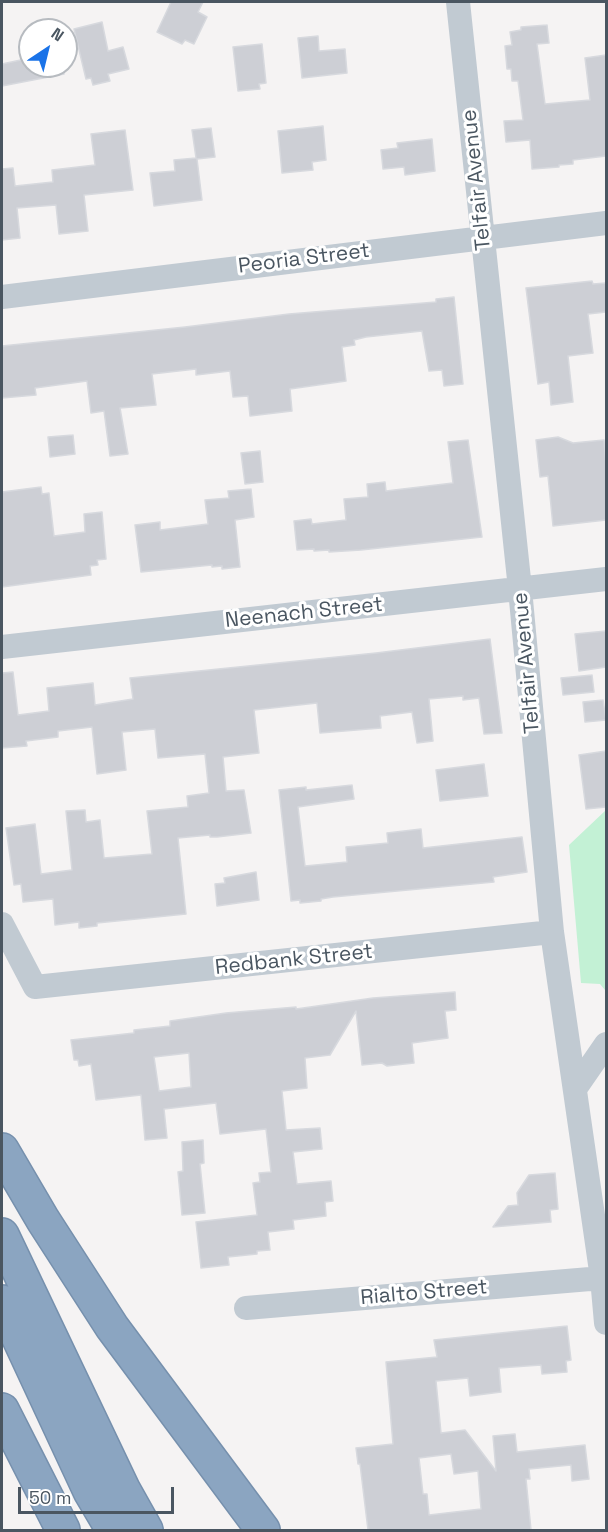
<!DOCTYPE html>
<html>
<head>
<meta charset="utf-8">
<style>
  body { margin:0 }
  #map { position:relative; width:608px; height:1532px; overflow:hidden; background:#f5f3f3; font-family:"Space Grotesk",sans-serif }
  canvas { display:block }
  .frame { position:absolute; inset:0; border:3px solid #4a5661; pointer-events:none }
  .north { position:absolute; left:18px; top:18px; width:60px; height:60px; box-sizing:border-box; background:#fff; border:2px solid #b7bbc0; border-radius:50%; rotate:35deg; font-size:16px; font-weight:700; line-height:24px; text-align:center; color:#4a5661 }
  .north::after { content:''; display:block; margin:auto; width:21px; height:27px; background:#1a73e8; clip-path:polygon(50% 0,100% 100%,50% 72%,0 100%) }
  .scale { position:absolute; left:18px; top:1487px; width:156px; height:27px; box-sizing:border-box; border:3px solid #4a5661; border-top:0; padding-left:8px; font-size:18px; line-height:21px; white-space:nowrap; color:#4a5661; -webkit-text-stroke:4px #fff; paint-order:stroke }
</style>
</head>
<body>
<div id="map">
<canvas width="608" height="1532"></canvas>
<div class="frame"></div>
<div class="north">N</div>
<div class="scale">50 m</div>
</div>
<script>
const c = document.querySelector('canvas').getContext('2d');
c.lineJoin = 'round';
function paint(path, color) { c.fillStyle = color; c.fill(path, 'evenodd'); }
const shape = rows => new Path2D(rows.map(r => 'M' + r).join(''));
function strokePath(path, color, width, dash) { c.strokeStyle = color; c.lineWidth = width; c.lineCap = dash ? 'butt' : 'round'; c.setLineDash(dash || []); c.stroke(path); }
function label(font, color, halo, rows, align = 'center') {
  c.font = font + ' "Space Grotesk",sans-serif'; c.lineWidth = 6; c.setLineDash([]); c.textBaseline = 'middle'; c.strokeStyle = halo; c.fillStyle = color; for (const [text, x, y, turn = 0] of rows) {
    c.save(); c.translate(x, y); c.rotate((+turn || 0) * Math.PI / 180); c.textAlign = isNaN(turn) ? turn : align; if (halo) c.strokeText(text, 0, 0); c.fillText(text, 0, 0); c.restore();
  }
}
const green = shape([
  [606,810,606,989,605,990,600,984,581,983,569,845]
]);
const building = shape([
  [171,2,203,2,198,12,207,17,194,44,185,40,182,44,157,32,171,2],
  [102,22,108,51,123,47,129,69,108,74,110,81,93,85,91,78,86,79,74,29,102,22],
  [547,25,549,43,537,44,545,104,590,100,585,58,606,55,606,156,573,160,573,164,559,165,559,167,532,169,530,140,506,142,504,121,523,120,518,81,512,81,511,69,507,69,505,46,512,45,510,32,521,30,521,27,547,25],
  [318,36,319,51,345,49,347,73,302,78,298,38,318,36],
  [262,44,266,83,259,84,260,89,238,91,233,47,262,44],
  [30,58,30,66,63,66,64,74,2,86,2,64,30,58],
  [323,126,326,160,312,162,313,170,282,173,278,131,323,126],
  [211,128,215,157,197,159,202,200,154,206,150,173,175,171,174,160,196,158,192,130,211,128],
  [125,130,133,190,84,195,88,231,59,234,56,205,17,208,20,238,2,240,2,169,13,168,15,186,53,182,52,170,95,165,91,134,125,130],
  [432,139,435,171,405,175,404,167,383,169,381,150,398,148,397,143,432,139],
  [592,281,593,284,606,283,606,312,588,314,593,353,568,356,573,402,551,405,549,382,538,384,526,288,592,281],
  [454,297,463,384,444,386,442,370,429,371,422,331,366,337,354,340,355,345,342,347,346,381,290,389,292,411,250,416,248,396,233,397,230,371,196,375,196,369,152,374,156,405,120,408,128,454,110,456,104,411,91,413,87,381,35,388,36,395,2,398,2,346,185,327,289,314,436,302,436,299,454,297],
  [73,435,75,454,50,457,48,437,73,435],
  [558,437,573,443,604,440,606,465,606,520,553,526,548,476,540,477,536,440,558,437],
  [468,440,482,537,361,550,329,552,329,550,314,551,314,549,297,550,294,521,311,519,312,524,346,520,344,499,368,497,367,484,385,482,386,491,453,483,448,442,468,440],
  [260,451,263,482,245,484,241,453,260,451],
  [41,487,42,494,49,493,54,536,85,532,84,514,102,512,106,559,97,560,98,565,90,566,91,575,2,587,2,492,41,487],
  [251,489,254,517,235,520,240,567,222,569,222,566,212,567,212,565,141,572,135,525,160,522,160,530,208,524,205,500,229,498,228,491,251,489],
  [606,631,606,667,579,671,575,634,606,631],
  [490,639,502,733,484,734,479,698,463,700,463,696,429,699,433,741,417,743,412,712,380,716,381,728,320,733,317,703,254,710,259,753,223,757,226,791,244,790,251,833,217,837,210,837,210,835,178,838,186,914,97,923,97,926,79,928,79,922,55,925,53,899,23,902,21,884,14,885,6,828,35,824,41,874,72,870,66,811,85,810,86,822,100,820,104,858,152,854,147,811,188,807,187,796,209,793,205,754,158,758,155,729,122,732,126,770,97,774,92,727,58,731,58,737,26,741,27,746,2,748,2,673,13,672,18,715,49,711,47,688,93,683,95,705,133,699,130,678,376,653,490,639],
  [592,675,594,692,563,695,561,678,592,675],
  [603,700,606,720,585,722,583,702,603,700],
  [606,751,606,807,586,809,579,755,606,751],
  [484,764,488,796,440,801,436,770,484,764],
  [352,785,354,799,298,807,305,866,347,862,346,847,388,843,387,833,421,829,423,848,522,837,527,872,493,877,494,882,333,897,321,899,321,901,300,903,300,900,291,901,279,790,306,787,306,790,352,785],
  [256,872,259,900,217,906,215,884,225,883,224,878,256,872],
  [455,992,456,1010,445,1011,448,1038,412,1043,414,1063,387,1066,382,1063,362,1065,356,1011,330,1055,305,1058,307,1088,282,1091,286,1130,320,1128,322,1149,293,1152,297,1184,331,1181,333,1201,325,1202,326,1216,293,1220,294,1229,268,1232,270,1250,257,1251,257,1254,228,1257,229,1265,201,1268,196,1222,257,1215,253,1183,260,1182,259,1173,271,1172,266,1129,220,1134,216,1103,164,1109,167,1138,145,1140,141,1095,96,1100,91,1064,79,1066,78,1060,74,1060,71,1040,134,1033,134,1030,170,1026,170,1021,226,1013,296,1007,296,1009,373,998,455,992],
  [189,1053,191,1087,159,1091,154,1057,189,1053],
  [203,1140,204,1163,200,1164,205,1213,182,1215,178,1172,183,1171,182,1142,203,1140],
  [555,1173,558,1209,550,1210,551,1222,493,1227,508,1206,518,1205,517,1193,529,1175,555,1173],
  [567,1326,571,1360,566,1361,567,1372,542,1374,541,1365,499,1368,501,1392,470,1396,468,1378,436,1381,441,1433,465,1430,496,1471,493,1436,515,1434,517,1452,585,1445,589,1479,572,1481,571,1465,529,1469,530,1479,526,1479,531,1530,368,1530,360,1464,358,1464,356,1448,393,1444,386,1362,437,1357,434,1340,567,1326],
  [451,1454,454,1474,478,1471,481,1509,429,1515,427,1494,423,1494,419,1458,451,1454]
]);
const minor = shape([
  [458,2,520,589,552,932,602,1278,606,1323],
  [2,297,606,223],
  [2,647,606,579],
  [2,924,35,987,552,932],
  [575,1089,606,1044],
  [246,1308,602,1278]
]);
const motorway = shape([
  [2,1150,43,1220,112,1327,263,1530],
  [2,1235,123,1489,146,1530],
  [2,1302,90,1491,113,1530],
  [2,1410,63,1530]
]);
const streetNames = [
  ["Telfair Avenue",477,180,-96],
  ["Peoria Street",304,259,-7],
  ["Neenach Street",304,613,-6],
  ["Telfair Avenue",527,663,-95],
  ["Redbank Street",294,960,-6],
  ["Rialto Street",424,1293,-5]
];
paint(green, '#c3f1d5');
paint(building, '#cdcfd5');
strokePath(building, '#d7d9de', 1.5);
strokePath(motorway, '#7690ad', 36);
strokePath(minor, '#c1cad2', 24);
strokePath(motorway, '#8ba5c1', 33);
label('21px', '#4a5661', '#fff', streetNames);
</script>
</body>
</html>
